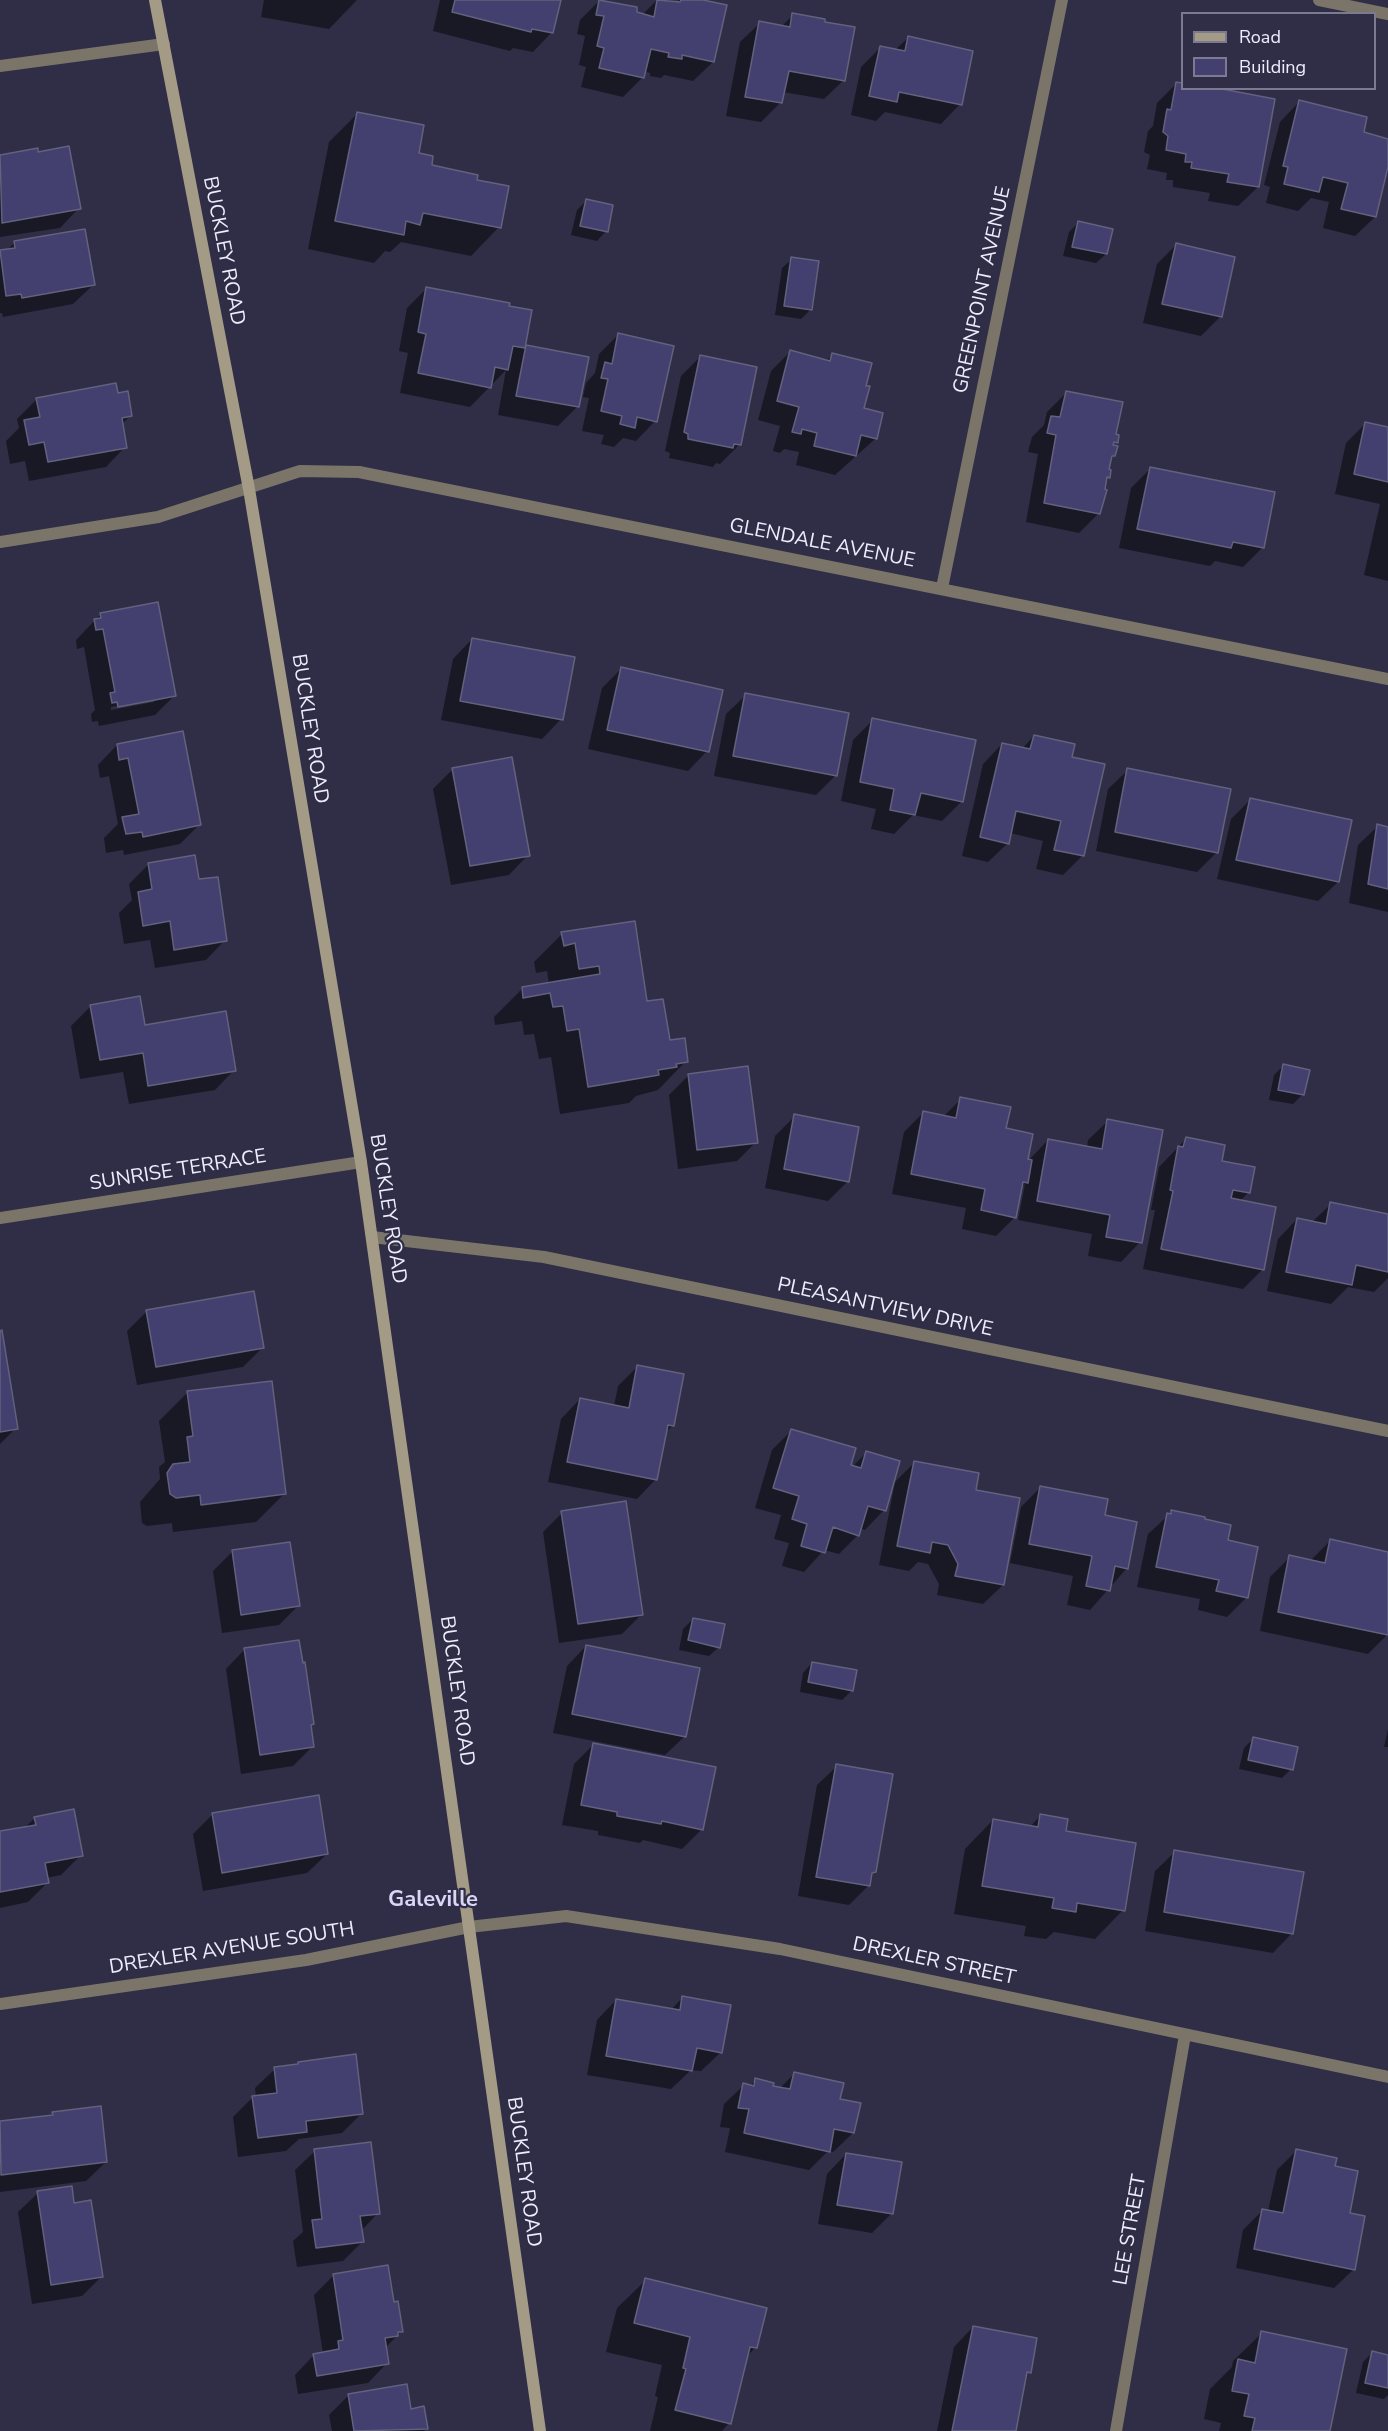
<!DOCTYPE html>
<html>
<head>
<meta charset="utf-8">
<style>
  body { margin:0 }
  #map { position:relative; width:1388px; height:2431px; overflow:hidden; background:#302d46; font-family:"Nunito Sans",sans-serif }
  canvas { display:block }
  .legend { position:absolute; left:1181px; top:12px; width:195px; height:78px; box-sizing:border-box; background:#302d46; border:2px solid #7c7a90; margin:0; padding:8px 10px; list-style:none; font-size:18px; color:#eeedfe }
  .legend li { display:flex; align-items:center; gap:12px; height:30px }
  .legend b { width:30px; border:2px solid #7c7a90 }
</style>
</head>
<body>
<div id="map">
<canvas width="1388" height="2431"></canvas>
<ul class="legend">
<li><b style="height:8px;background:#a49b86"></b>Road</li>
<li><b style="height:16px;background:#433f6f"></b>Building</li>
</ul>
</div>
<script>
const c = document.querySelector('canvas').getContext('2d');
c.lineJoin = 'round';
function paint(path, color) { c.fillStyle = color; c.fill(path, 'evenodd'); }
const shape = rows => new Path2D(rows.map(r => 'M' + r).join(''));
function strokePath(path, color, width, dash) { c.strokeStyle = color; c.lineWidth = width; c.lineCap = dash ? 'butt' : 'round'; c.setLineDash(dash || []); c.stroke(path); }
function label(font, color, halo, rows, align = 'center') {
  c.font = font + ' "Nunito Sans",sans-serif'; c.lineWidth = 4.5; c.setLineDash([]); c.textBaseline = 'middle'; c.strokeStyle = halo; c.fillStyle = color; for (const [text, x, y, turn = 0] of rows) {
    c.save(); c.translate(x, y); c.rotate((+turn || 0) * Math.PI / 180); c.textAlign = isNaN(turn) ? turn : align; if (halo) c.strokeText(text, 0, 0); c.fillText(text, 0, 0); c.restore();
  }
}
const shadow = shape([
  [264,0,357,0,329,29,261,17],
  [440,0,559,0,552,32,533,52,513,48,510,51,433,31],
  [600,0,642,15,657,0,677,3,679,0,696,0,713,62,693,81,664,75,661,78,650,76,650,73,644,71,642,78,623,97,581,87,586,67,579,65,585,36,577,34,580,20],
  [793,15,844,80,824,99,783,92,781,102,761,122,726,116,740,42,760,23,781,27],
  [908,38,960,104,941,124,885,112,876,121,851,115,861,67,880,48,895,50],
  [1177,83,1182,84,1182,88,1258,187,1238,206,1208,201,1210,193,1173,187,1173,180,1166,180,1167,173,1147,169,1150,155,1144,152,1148,131,1153,126,1157,103],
  [1299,102,1362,133,1388,140,1388,160,1375,217,1355,236,1323,228,1329,202,1311,198,1298,211,1266,203,1270,187,1264,185,1280,122],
  [357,114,417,154,430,167,475,181,499,227,471,256,401,242,390,252,385,251,374,263,308,249,329,142],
  [36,150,79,208,60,228,0,237,0,158],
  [586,201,606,231,597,241,571,235,577,210],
  [1078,223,1106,254,1096,263,1063,256,1069,232],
  [15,242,93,285,73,304,3,317,2,313,0,313,0,252,6,251],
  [1176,245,1221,316,1201,336,1143,323,1157,264],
  [792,259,811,309,801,319,775,315,782,268],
  [427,288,508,307,524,346,587,359,577,407,558,426,498,415,506,370,470,407,400,393,408,353,399,351,407,308],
  [619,334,655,421,636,441,623,438,614,447,601,444,604,435,582,431,589,398,583,397,586,383,595,373,599,354],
  [790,352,826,361,832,355,862,409,875,439,835,475,796,465,799,452,784,449,780,453,773,451,780,426,758,420,771,371],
  [700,357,740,444,720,464,716,463,713,467,669,458,670,453,665,451,681,376],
  [1067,392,1115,435,1116,442,1112,446,1114,456,1110,460,1107,471,1109,477,1105,481,1099,513,1079,533,1026,522,1038,454,1028,452,1032,437,1044,425,1047,412],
  [117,395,131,415,121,425,125,447,106,467,29,481,25,461,10,464,6,441,19,428,17,419,37,399],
  [1366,423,1388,428,1388,581,1364,575,1380,504,1335,494,1346,443],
  [1150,469,1263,547,1243,567,1215,561,1210,566,1119,548,1131,488],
  [100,615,174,696,155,715,99,726,98,721,92,722,91,714,95,710,84,647,77,649,76,640],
  [154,699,154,702,111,710,111,707],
  [472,639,561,719,542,739,441,720,453,659],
  [621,669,707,751,688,771,588,749,602,688],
  [746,695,836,775,816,795,714,776,726,714],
  [873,720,962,801,942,821,913,815,894,834,871,829,876,809,841,801,853,740],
  [1034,736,1071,758,1083,855,1063,875,1036,869,1043,841,1010,833,1008,843,988,862,962,856,983,764,1002,744,1022,749],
  [117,745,199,825,180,844,124,855,123,850,106,853,104,838,118,824,109,776,100,778,98,765],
  [453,769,528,855,509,875,451,885,433,789],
  [1128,770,1217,852,1197,872,1096,851,1108,789],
  [1250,800,1338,882,1318,901,1217,879,1231,819],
  [1378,826,1388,828,1388,912,1349,903,1358,845],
  [149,864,198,881,225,940,206,960,155,968,150,940,124,944,119,913,132,900,129,884],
  [633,923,646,1003,668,1042,686,1061,658,1090,636,1096,629,1103,560,1114,551,1057,539,1059,534,1034,524,1035,522,1021,495,1025,494,1017,523,988,549,984,547,971,536,973,534,962,562,934],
  [91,1006,144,1026,234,1070,215,1090,129,1104,123,1072,80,1079,71,1026],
  [1283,1066,1303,1094,1293,1104,1269,1100,1274,1075],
  [688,1076,756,1142,737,1161,678,1169,669,1095],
  [961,1099,1004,1130,1026,1163,1048,1140,1087,1147,1088,1140,1108,1121,1140,1242,1121,1262,1088,1256,1092,1234,1018,1220,1025,1184,1021,1188,1015,1217,996,1236,962,1229,966,1208,892,1194,904,1132,924,1112,943,1117],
  [795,1116,847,1182,828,1201,765,1188,775,1136],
  [1186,1139,1220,1162,1249,1192,1240,1201,1263,1269,1243,1289,1143,1269,1155,1210,1151,1210,1159,1167],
  [1331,1204,1388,1215,1388,1278,1374,1292,1348,1287,1331,1304,1267,1291,1278,1239,1297,1219,1312,1222],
  [147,1311,262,1348,243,1367,137,1385,127,1331],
  [0,1332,16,1428,0,1444],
  [638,1366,672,1426,665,1433,656,1479,637,1499,548,1482,561,1419,580,1399,614,1406,618,1386],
  [188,1392,284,1494,256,1522,173,1532,172,1523,147,1526,142,1523,140,1502,160,1479,159,1467,165,1462,159,1421],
  [792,1430,849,1466,852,1467,866,1453,884,1510,865,1530,860,1528,858,1535,839,1554,824,1550,804,1572,782,1566,789,1543,774,1539,781,1515,755,1508,772,1450],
  [915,1462,975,1491,1003,1585,983,1604,937,1595,939,1584,928,1564,918,1562,909,1571,879,1565,895,1482],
  [1041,1487,1103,1516,1127,1568,1090,1610,1067,1605,1073,1576,1010,1563,1021,1507],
  [1172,1512,1226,1541,1247,1597,1227,1617,1198,1610,1200,1599,1137,1587,1148,1534],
  [562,1513,641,1615,622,1634,559,1643,543,1532],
  [1330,1541,1388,1553,1388,1634,1368,1654,1260,1631,1270,1577,1290,1557,1310,1561],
  [232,1552,298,1606,279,1625,222,1633,213,1571],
  [693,1619,719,1647,709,1656,679,1650,683,1629],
  [586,1646,685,1736,665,1755,553,1733,567,1666],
  [245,1649,312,1724,310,1726,312,1747,293,1766,241,1774,226,1669],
  [812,1663,852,1690,842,1700,800,1692,803,1673],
  [1388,1729,1388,1747,1384,1747],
  [1253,1739,1291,1769,1282,1778,1239,1769,1244,1748],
  [594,1744,702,1829,682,1849,643,1840,640,1843,598,1835,598,1831,562,1825,574,1764],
  [837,1766,874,1872,870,1876,868,1886,849,1905,798,1896,817,1785],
  [213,1814,327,1854,307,1873,203,1891,193,1834],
  [1040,1816,1064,1833,1123,1910,1095,1939,1054,1932,1046,1939,1024,1936,1026,1926,954,1914,965,1849,993,1820,1030,1827],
  [35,1818,81,1855,61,1875,46,1878,47,1883,28,1902,0,1908,0,1833,24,1828],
  [1175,1852,1292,1933,1273,1953,1145,1931,1155,1871],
  [682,1998,721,2052,701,2071,691,2070,671,2089,587,2075,597,2020,616,2000,671,2010],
  [298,2063,362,2113,342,2133,299,2139,286,2151,238,2157,233,2117,252,2098,256,2097,255,2088,275,2069,296,2066],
  [795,2073,838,2100,853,2133,833,2152,828,2151,809,2170,725,2152,730,2128,720,2127,724,2104,744,2085,750,2086,756,2080,779,2089],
  [53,2113,106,2162,86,2181,0,2192,0,2123,49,2117],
  [315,2151,378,2213,361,2231,362,2242,343,2261,297,2267,293,2241,303,2232,295,2170],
  [1296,2151,1333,2167,1348,2214,1354,2269,1334,2288,1236,2268,1243,2230,1263,2210,1268,2211,1277,2170],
  [846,2154,892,2213,872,2233,818,2224,827,2174],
  [38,2193,101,2277,82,2296,32,2304,18,2212],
  [334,2275,393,2304,401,2332,385,2348,387,2363,368,2383,298,2394,295,2375,314,2355,323,2354,314,2295],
  [646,2280,755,2348,746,2357,729,2423,722,2431,650,2431,658,2397,655,2396,662,2365,606,2352,617,2308],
  [973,2327,1029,2372,1025,2376,1015,2431,937,2431,954,2347],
  [1262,2333,1329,2431,1219,2431,1221,2423,1204,2419,1210,2389,1232,2367,1233,2361],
  [1373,2352,1388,2356,1388,2395,1384,2399,1356,2393,1363,2362],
  [349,2395,410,2410,426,2429,424,2431,332,2431,329,2415]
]);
const building = shape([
  [455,0,561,0,553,33,532,29,531,32,452,12,455,0],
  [599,0,637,7,637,12,654,17,657,0,680,2,681,0,703,0,727,5,714,62,682,55,682,59,668,57,669,53,651,49,644,78,599,68,604,48,597,46,604,16,596,15,599,0],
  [792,13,825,19,825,22,855,27,845,81,789,71,782,103,745,97,759,21,790,27,792,13],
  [908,36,973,51,962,105,899,92,897,102,869,96,880,46,905,51,908,36],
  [1176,82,1182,83,1182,88,1217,88,1275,99,1259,187,1227,182,1229,174,1191,168,1192,162,1185,162,1186,154,1166,150,1168,136,1163,132,1167,109,1171,110,1176,82],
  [1299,100,1367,117,1364,132,1388,139,1388,167,1376,217,1341,209,1348,183,1323,177,1319,192,1284,184,1288,167,1283,166,1299,100],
  [357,112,424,125,419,153,433,156,432,165,478,175,477,180,509,186,501,228,423,213,420,225,406,221,404,235,335,221,357,112],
  [69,146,81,209,2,223,0,155,38,148,38,152,69,146],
  [586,199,613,205,608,232,580,226,586,199],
  [1078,221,1113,229,1107,254,1072,247,1078,221],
  [85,229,95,285,22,298,21,294,6,296,0,250,15,248,14,241,85,229],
  [1176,243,1235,257,1222,317,1162,304,1176,243],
  [791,257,819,261,812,310,784,306,791,257],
  [426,287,510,303,509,306,532,310,525,348,513,346,508,370,495,367,491,388,418,373,426,334,418,332,426,287],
  [618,333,674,346,657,422,637,417,635,428,620,424,622,416,601,411,608,379,601,378,605,362,612,364,618,333],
  [526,345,589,357,579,407,516,396,526,345],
  [790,350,830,361,832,353,872,363,866,386,870,386,864,408,883,413,877,439,861,435,856,456,814,446,817,433,802,429,801,434,792,432,799,407,777,401,790,350],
  [700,355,757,367,741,445,734,444,733,448,688,439,688,434,684,432,700,355],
  [116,383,118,393,128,391,132,416,122,418,127,448,48,462,44,442,29,445,24,420,40,417,36,398,116,383],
  [1066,391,1123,402,1116,434,1119,435,1118,443,1114,442,1113,445,1118,446,1115,456,1112,456,1109,469,1111,470,1110,478,1107,477,1105,489,1107,490,1100,514,1044,503,1056,435,1047,433,1051,416,1060,417,1066,391],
  [1365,422,1388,427,1388,482,1354,474,1365,422],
  [1150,467,1275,492,1264,548,1233,542,1231,548,1137,529,1150,467],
  [158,602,176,696,118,707,117,702,112,703,110,693,115,692,103,629,96,630,94,619,101,618,100,613,158,602],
  [472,638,575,657,563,720,460,701,472,638],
  [621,667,723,690,709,752,607,730,621,667],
  [745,693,849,713,837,776,733,756,745,693],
  [872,718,976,740,963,802,921,793,915,815,890,810,894,789,860,782,872,718],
  [183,731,201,825,143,837,142,832,126,834,122,817,139,814,128,758,119,760,117,744,183,731],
  [1034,735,1075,744,1072,757,1105,764,1084,856,1054,850,1061,821,1016,811,1009,844,980,837,1002,743,1030,749,1034,735],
  [512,757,530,856,470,866,452,768,512,757],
  [1127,768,1231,789,1218,853,1115,832,1127,768],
  [1250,798,1352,820,1339,882,1236,860,1250,798],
  [1377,824,1388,827,1388,889,1368,884,1377,824],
  [195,855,199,879,218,877,227,941,174,950,170,921,143,926,138,892,152,889,148,863,195,855],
  [635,921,647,1001,663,999,670,1040,685,1038,688,1062,676,1064,677,1067,658,1070,659,1075,588,1087,579,1029,567,1031,563,1006,553,1007,550,993,523,998,522,987,600,974,599,966,579,969,575,943,564,946,561,932,635,921],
  [140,996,145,1025,226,1011,236,1071,148,1086,143,1053,100,1060,90,1005,140,996],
  [1283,1064,1310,1070,1304,1095,1278,1090,1283,1064],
  [748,1066,758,1143,697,1150,688,1074,748,1066],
  [960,1097,1011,1107,1006,1128,1033,1134,1028,1159,1032,1160,1028,1183,1023,1182,1016,1218,981,1210,985,1189,911,1174,923,1111,956,1118,960,1097],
  [794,1114,859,1127,849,1182,784,1169,794,1114],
  [1107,1119,1163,1130,1142,1243,1106,1237,1110,1215,1037,1201,1048,1139,1102,1149,1107,1119],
  [1186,1137,1225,1145,1222,1161,1255,1167,1250,1193,1233,1190,1231,1198,1276,1207,1264,1270,1161,1249,1173,1191,1170,1190,1178,1146,1183,1147,1186,1137],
  [1330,1202,1388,1214,1388,1272,1356,1265,1352,1285,1286,1272,1297,1218,1326,1224,1330,1202],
  [254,1291,264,1348,156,1367,146,1310,254,1291],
  [2,1330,18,1429,0,1432,0,1331,2,1330],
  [637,1365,684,1374,674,1426,668,1425,657,1480,567,1462,580,1398,629,1408,637,1365],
  [272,1381,286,1494,201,1505,200,1495,176,1498,170,1494,167,1473,173,1464,190,1462,187,1437,193,1436,187,1391,272,1381],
  [791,1429,856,1448,851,1465,861,1468,866,1451,900,1461,886,1511,868,1506,859,1536,833,1527,825,1553,801,1546,807,1524,792,1519,799,1496,773,1488,791,1429],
  [914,1461,979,1473,976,1490,1020,1498,1004,1585,955,1576,958,1564,948,1545,932,1542,930,1553,897,1546,914,1461],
  [1040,1486,1108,1499,1105,1515,1137,1522,1128,1569,1115,1566,1110,1591,1086,1586,1092,1556,1029,1544,1040,1486],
  [626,1501,643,1615,578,1624,561,1511,626,1501],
  [1171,1510,1205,1517,1205,1519,1231,1525,1228,1540,1258,1547,1248,1598,1216,1591,1219,1580,1156,1567,1167,1513,1171,1514,1171,1510],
  [1330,1539,1388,1552,1388,1635,1278,1612,1289,1555,1325,1563,1330,1539],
  [290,1542,300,1606,241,1615,232,1550,290,1542],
  [693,1618,725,1624,720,1648,688,1640,693,1618],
  [299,1640,303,1663,305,1662,314,1724,311,1725,314,1747,260,1755,244,1648,299,1640],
  [586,1645,700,1668,686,1737,572,1714,586,1645],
  [812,1662,857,1670,853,1691,808,1682,812,1662],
  [1253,1737,1298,1747,1293,1770,1248,1760,1253,1737],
  [593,1743,716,1767,703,1830,662,1821,661,1824,617,1816,617,1812,581,1805,593,1743],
  [836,1764,893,1774,876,1872,872,1873,870,1886,816,1877,836,1764],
  [319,1795,328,1854,222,1873,212,1813,319,1795],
  [74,1809,83,1856,45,1863,49,1883,0,1892,0,1831,36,1825,34,1817,74,1809],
  [1040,1814,1068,1819,1066,1831,1136,1843,1125,1911,1077,1903,1076,1912,1052,1908,1054,1898,982,1886,993,1819,1038,1827,1040,1814],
  [1174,1850,1304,1872,1293,1934,1164,1912,1174,1850],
  [682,1996,731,2005,722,2053,697,2048,692,2071,606,2056,616,1999,680,2010,682,1996],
  [356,2054,363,2114,306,2121,307,2132,258,2138,252,2096,277,2093,274,2067,298,2064,298,2062,356,2054],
  [794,2072,844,2083,840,2099,861,2103,854,2133,834,2129,830,2152,744,2133,749,2109,738,2108,743,2083,754,2086,755,2078,774,2083,773,2086,790,2089,794,2072],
  [101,2106,107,2162,1,2175,0,2121,53,2115,52,2112,101,2106],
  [371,2142,380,2214,360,2216,364,2242,316,2248,312,2220,322,2219,314,2149,371,2142],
  [1296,2149,1337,2158,1335,2166,1358,2171,1350,2213,1365,2216,1355,2270,1254,2249,1262,2209,1283,2213,1296,2149],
  [846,2153,902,2162,893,2214,837,2205,846,2153],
  [72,2186,74,2203,91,2200,103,2277,51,2285,37,2191,72,2186],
  [388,2265,394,2302,398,2301,403,2332,398,2332,398,2336,385,2338,389,2364,317,2376,313,2354,339,2349,338,2341,343,2340,333,2274,388,2265],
  [645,2278,767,2308,757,2348,750,2347,731,2424,675,2410,686,2369,683,2368,690,2337,634,2323,645,2278],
  [973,2326,1037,2338,1031,2373,1027,2372,1016,2431,952,2431,973,2326],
  [1261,2331,1347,2349,1330,2431,1252,2431,1255,2418,1244,2416,1249,2394,1232,2391,1238,2359,1255,2363,1261,2331],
  [1372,2351,1388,2355,1388,2388,1365,2383,1372,2351],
  [407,2384,411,2409,424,2406,428,2429,354,2431,348,2394,407,2384]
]);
const street = shape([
  [1319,0,1388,14],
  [0,66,164,44],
  [0,542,158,517,300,471,359,472,1388,679],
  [942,588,1062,0],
  [0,1218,361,1162],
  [372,1237,544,1257,1388,1431],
  [0,2004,306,1960,469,1927,566,1916,780,1949,1388,2077],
  [1116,2431,1185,2035]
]);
const secondary = shape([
  [155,0,249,489,361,1162,540,2431]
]);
const streetNames = [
  ["BUCKLEY ROAD",223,251,79],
  ["GREENPOINT AVENUE",983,290,-78],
  ["GLENDALE AVENUE",822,544,11],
  ["BUCKLEY ROAD",309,729,81],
  ["SUNRISE TERRACE",178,1171,-9],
  ["BUCKLEY ROAD",387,1209,81],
  ["PLEASANTVIEW DRIVE",885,1308,12],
  ["BUCKLEY ROAD",456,1691,82],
  ["DREXLER AVENUE SOUTH",232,1949,-9],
  ["DREXLER STREET",934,1962,12],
  ["BUCKLEY ROAD",523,2172,82],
  ["LEE STREET",1131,2230,-80]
];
const quarterNames = [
  ["Galeville",433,1901]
];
paint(shadow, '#0007');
paint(building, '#433f6f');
strokePath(building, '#62617e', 1.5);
strokePath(street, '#7a7568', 12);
strokePath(secondary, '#a49b86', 12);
label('20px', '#eeedfe', '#302d46', streetNames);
label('bold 22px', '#d9d6f7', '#302d46', quarterNames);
</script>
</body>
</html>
